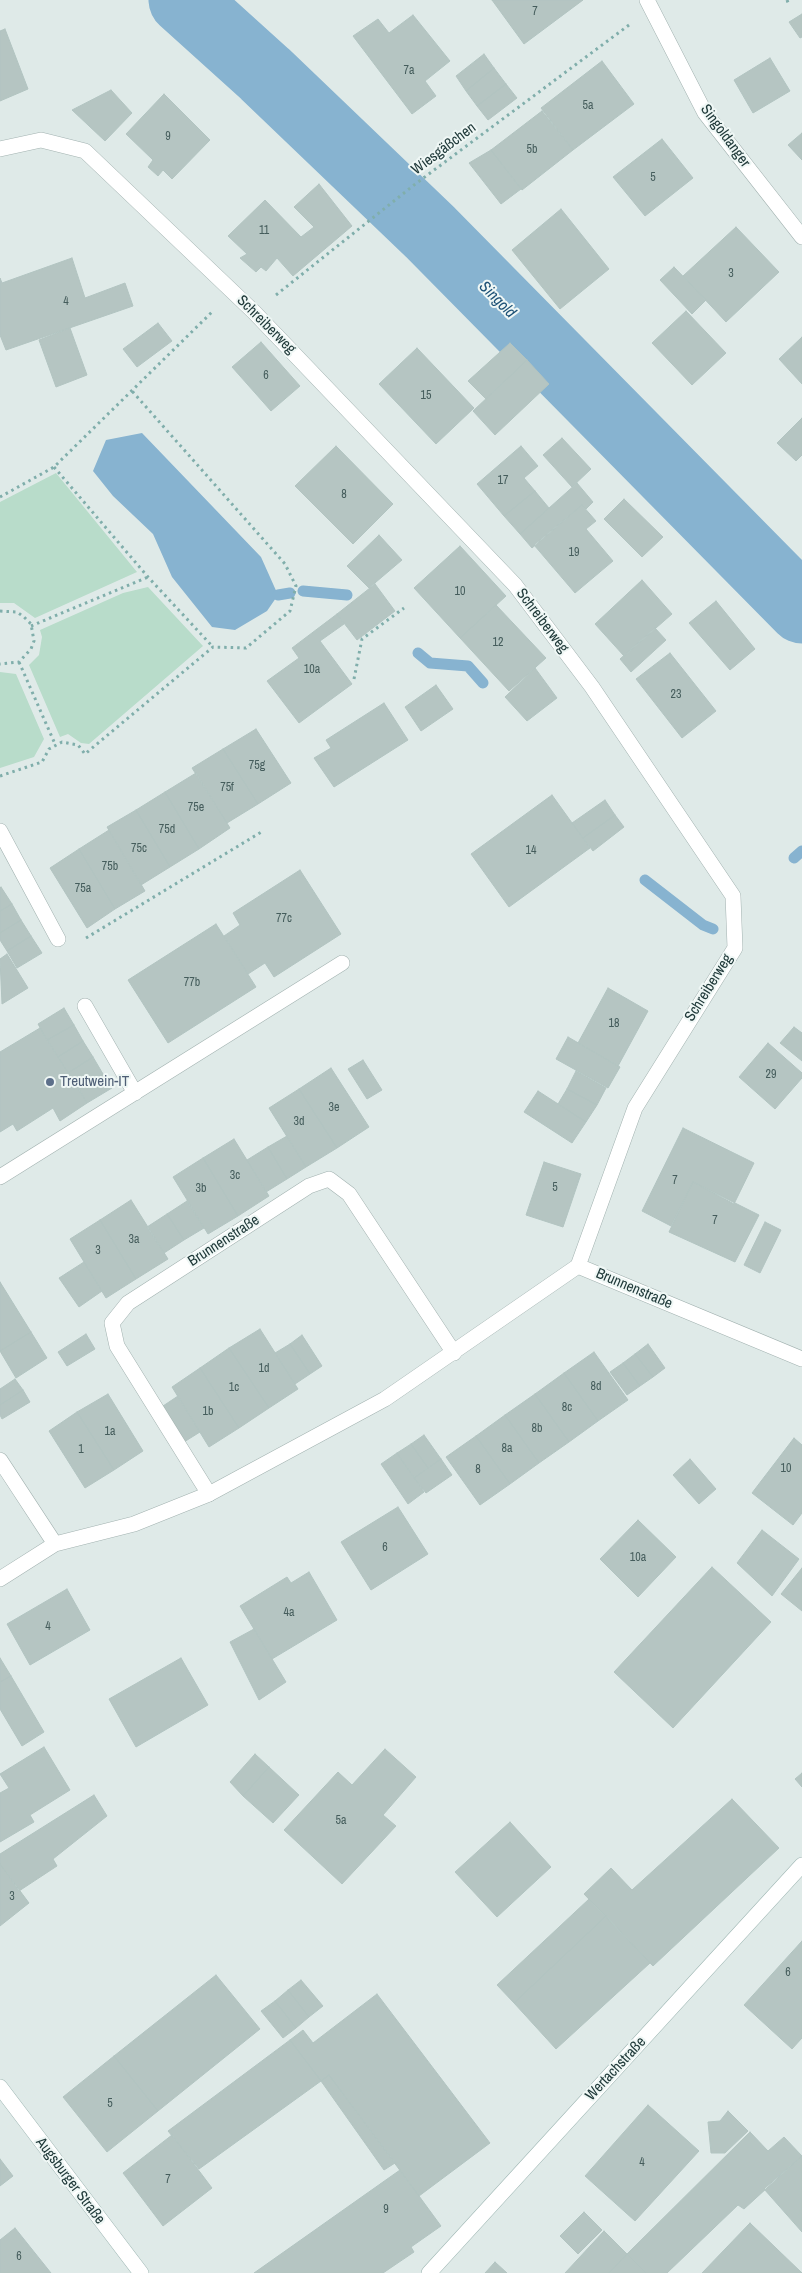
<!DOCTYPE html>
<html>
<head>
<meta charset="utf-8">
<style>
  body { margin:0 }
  canvas { display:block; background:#dfeae8 }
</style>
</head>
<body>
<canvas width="802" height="2273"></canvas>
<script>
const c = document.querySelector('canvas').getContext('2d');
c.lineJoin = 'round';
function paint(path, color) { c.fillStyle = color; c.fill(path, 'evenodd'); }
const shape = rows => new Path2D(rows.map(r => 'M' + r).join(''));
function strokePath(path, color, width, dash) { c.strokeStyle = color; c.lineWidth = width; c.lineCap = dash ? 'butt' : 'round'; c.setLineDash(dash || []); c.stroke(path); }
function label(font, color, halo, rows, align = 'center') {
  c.font = font + ' "Archivo Narrow",sans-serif'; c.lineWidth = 4; c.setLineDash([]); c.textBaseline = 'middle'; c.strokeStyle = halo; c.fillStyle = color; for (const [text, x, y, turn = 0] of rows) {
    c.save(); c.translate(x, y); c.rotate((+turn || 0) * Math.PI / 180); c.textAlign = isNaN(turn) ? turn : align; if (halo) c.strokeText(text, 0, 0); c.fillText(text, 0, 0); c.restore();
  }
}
const green = shape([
  [56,473,137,572,35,618,14,603,0,603,0,502],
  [148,587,203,646,89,744,81,743,68,734,60,737,29,665,39,655,42,637,40,630,123,593],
  [0,672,16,674,44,739,34,757,0,768]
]);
const water = shape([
  [142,433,261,557,278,595,267,611,235,630,212,627,172,577,153,534,113,496,93,471,106,440]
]);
const stream = shape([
  [303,591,347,595],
  [278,595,290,593],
  [418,653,430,663,468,666,483,683],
  [794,858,802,851],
  [645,880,703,925,713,929]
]);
const river = shape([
  [183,0,265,74,430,232,802,609]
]);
const building = shape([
  [492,0,583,0,524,44,492,0],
  [802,14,802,37,800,38,789,22,802,14],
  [413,15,450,61,425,81,436,96,412,114,353,36,378,19,389,33,413,15],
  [5,29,28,89,0,101,0,31,5,29],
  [484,54,494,68,466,91,456,76,484,54],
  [770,58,790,91,753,113,734,80,770,58],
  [602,61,634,104,573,150,541,108,602,61],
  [494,68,506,84,477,106,466,91,494,68],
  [506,84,517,98,488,120,477,106,506,84],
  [111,90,132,113,105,141,72,110,111,90],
  [164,94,210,140,172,179,163,170,158,176,148,167,153,160,126,134,164,94],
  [542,111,573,150,522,190,491,150,542,111],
  [802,133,802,160,788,145,802,133],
  [662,139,693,178,645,216,613,177,662,139],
  [491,150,521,189,501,204,469,163,491,150],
  [319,184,352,226,293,276,277,258,266,271,261,267,256,272,240,258,247,254,228,236,265,200,301,237,314,227,294,207,319,184],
  [561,209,609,269,560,309,512,250,561,209],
  [736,227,779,272,726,322,683,276,736,227],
  [72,258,85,298,125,283,133,306,6,350,0,335,0,278,2,283,72,258],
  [674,267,706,300,692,314,660,280,674,267],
  [686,311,726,353,692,385,652,343,686,311],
  [158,323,172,341,137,367,123,349,158,323],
  [70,328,87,375,56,387,39,340,70,328],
  [802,337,802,384,779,359,802,337],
  [261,342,300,386,271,411,232,367,261,342],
  [510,343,527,360,486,399,468,381,510,343],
  [417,348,474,408,436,444,379,384,417,348],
  [527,360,549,384,495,435,473,411,527,360],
  [802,418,802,455,796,461,777,443,802,418],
  [562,438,591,469,572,487,543,455,562,438],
  [336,446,393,504,353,544,295,486,336,446],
  [521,446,538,466,524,478,535,491,504,516,477,484,521,446],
  [577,483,593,502,586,509,582,505,532,548,520,534,577,483],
  [535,491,549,508,520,534,504,516,535,491],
  [624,499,663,537,642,557,604,519,624,499],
  [582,505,596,521,586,529,613,561,575,593,534,545,582,505],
  [379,535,402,560,369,588,347,566,379,535],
  [460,546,506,596,460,638,414,588,460,546],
  [642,580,672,614,624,656,595,624,642,580],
  [375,584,395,611,357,640,337,614,375,584],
  [716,601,755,649,730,670,689,623,716,601],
  [496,605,546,658,509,691,460,638,496,605],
  [337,614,344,624,320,641,352,684,299,723,267,681,299,658,292,648,337,614],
  [655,628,666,640,631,672,620,659,655,628],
  [670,653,716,711,682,738,636,679,670,653],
  [535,668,557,698,527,721,505,697,535,668],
  [436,685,453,709,421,731,405,707,436,685],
  [384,703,408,740,334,787,314,758,331,748,326,740,384,703],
  [256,729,291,783,258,804,223,749,256,729],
  [223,749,258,804,227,823,192,768,223,749],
  [196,773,230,828,199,849,165,792,196,773],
  [165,792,199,849,170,867,136,810,165,792],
  [552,795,590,848,509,907,471,854,552,795],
  [605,800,615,815,583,838,572,823,605,800],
  [136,810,170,867,141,885,107,827,136,810],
  [615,815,624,827,593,851,583,838,615,815],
  [109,830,145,891,115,909,79,849,109,830],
  [79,849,115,909,87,928,50,868,79,849],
  [300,870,341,934,274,977,265,963,248,974,224,936,240,925,233,913,300,870],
  [1,887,12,904,0,911,0,888,1,887],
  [12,904,21,920,0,933,0,911,12,904],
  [21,920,31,936,7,951,0,940,0,933,21,920],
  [216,924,256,987,168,1043,128,980,216,924],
  [31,936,42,953,17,968,7,951,31,936],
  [7,954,28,988,2,1004,0,959,7,954],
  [608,988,648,1011,618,1066,578,1043,608,988],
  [64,1008,74,1025,47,1040,38,1024,64,1008],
  [74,1025,83,1041,58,1057,47,1040,74,1025],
  [794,1027,802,1033,802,1061,780,1043,794,1027],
  [40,1028,87,1103,60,1121,53,1108,17,1131,13,1124,0,1132,0,1052,40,1028],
  [568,1037,620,1067,608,1088,556,1059,568,1037],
  [83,1041,93,1057,68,1073,58,1057,83,1041],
  [768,1043,802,1073,802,1078,775,1109,739,1077,768,1043],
  [93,1057,103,1074,79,1089,68,1073,93,1057],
  [363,1060,382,1090,367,1099,348,1069,363,1060],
  [331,1068,369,1127,337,1148,299,1089,331,1068],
  [576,1071,606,1088,597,1105,567,1089,576,1071],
  [103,1074,112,1088,87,1103,79,1089,103,1074],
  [299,1089,337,1148,306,1167,269,1108,299,1089],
  [567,1089,597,1105,586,1122,558,1104,567,1089],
  [538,1091,586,1122,572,1143,524,1112,538,1091],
  [683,1128,754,1163,734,1204,693,1182,671,1226,642,1211,683,1128],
  [287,1136,306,1167,287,1179,268,1147,287,1136],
  [234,1139,269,1196,238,1216,203,1158,234,1139],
  [268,1147,287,1179,266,1192,247,1160,268,1147],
  [203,1158,238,1216,208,1234,173,1177,203,1158],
  [544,1162,581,1174,563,1227,526,1215,544,1162],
  [693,1182,759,1215,735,1262,669,1232,693,1182],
  [131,1200,168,1259,136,1279,100,1220,131,1200],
  [187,1201,204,1228,184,1240,167,1214,187,1201],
  [167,1214,184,1240,164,1253,147,1227,167,1214],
  [100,1220,136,1279,106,1298,70,1239,100,1220],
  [765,1222,781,1230,760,1273,744,1265,765,1222],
  [84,1262,102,1291,79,1307,59,1278,84,1262],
  [0,1282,31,1332,0,1351,0,1282],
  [260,1329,298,1389,269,1408,229,1348,260,1329],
  [31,1332,47,1358,16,1378,0,1351,31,1332],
  [86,1334,95,1349,67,1366,58,1352,86,1334],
  [302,1335,322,1366,310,1374,290,1344,302,1335],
  [290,1344,310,1374,295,1384,275,1353,290,1344],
  [648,1344,665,1368,653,1377,635,1354,648,1344],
  [229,1348,269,1408,239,1428,200,1368,229,1348],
  [594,1352,628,1400,598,1421,564,1373,594,1352],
  [635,1354,653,1377,640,1386,623,1363,635,1354],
  [623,1363,640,1386,627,1395,610,1372,623,1363],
  [200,1368,239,1428,209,1447,172,1387,200,1368],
  [564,1373,598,1421,569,1442,535,1394,564,1373],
  [15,1379,23,1390,0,1405,0,1389,15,1379],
  [23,1390,30,1402,2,1419,0,1415,0,1405,23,1390],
  [108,1394,143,1451,114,1470,77,1412,108,1394],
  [535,1394,569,1442,539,1463,505,1415,535,1394],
  [178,1396,200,1432,184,1442,163,1406,178,1396],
  [77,1412,114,1470,85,1488,49,1431,77,1412],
  [505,1415,539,1463,510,1484,476,1436,505,1415],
  [424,1435,441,1459,428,1468,411,1444,424,1435],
  [476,1436,510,1484,480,1505,446,1457,476,1436],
  [794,1438,802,1445,802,1513,793,1525,752,1493,794,1438],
  [411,1444,428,1468,414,1478,397,1453,411,1444],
  [397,1453,424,1492,408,1504,381,1464,397,1453],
  [441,1459,452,1475,426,1493,414,1478,441,1459],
  [690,1459,716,1489,699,1504,673,1475,690,1459],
  [398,1507,428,1554,371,1590,341,1542,398,1507],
  [638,1520,676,1557,638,1597,600,1559,638,1520],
  [762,1530,799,1559,772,1596,737,1563,762,1530],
  [712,1567,771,1622,673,1728,614,1672,712,1567],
  [802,1568,802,1611,781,1594,802,1568],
  [309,1572,337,1620,272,1659,240,1606,287,1577,291,1583,309,1572],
  [67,1589,90,1630,30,1665,7,1624,67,1589],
  [254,1629,286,1682,259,1700,230,1642,254,1629],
  [0,1658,11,1676,0,1682,0,1658],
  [181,1658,208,1705,136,1747,109,1699,181,1658],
  [11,1676,44,1732,22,1746,0,1709,0,1682,11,1676],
  [44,1747,70,1790,30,1815,34,1822,0,1842,0,1793,9,1788,0,1774,44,1747],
  [385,1749,416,1777,383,1815,396,1826,342,1884,284,1830,338,1772,352,1785,385,1749],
  [255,1754,269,1767,243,1796,230,1782,255,1754],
  [269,1767,299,1795,273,1823,243,1796,269,1767],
  [802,1773,802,1787,795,1779,802,1773],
  [94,1795,107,1816,53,1859,57,1866,19,1891,0,1864,0,1854,94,1795],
  [732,1799,779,1848,653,1966,584,1894,611,1868,632,1890,732,1799],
  [510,1822,551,1867,497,1917,455,1872,510,1822],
  [0,1864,29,1903,0,1926,0,1864],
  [589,1899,606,1916,514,2003,497,1985,589,1899],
  [606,1916,650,1963,556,2049,514,2003,606,1916],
  [802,1941,802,2038,792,2049,744,2005,802,1941],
  [216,1975,260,2029,158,2111,114,2056,216,1975],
  [301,1980,323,2006,309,2017,288,1990,301,1980],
  [288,1990,309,2017,296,2028,275,2001,288,1990],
  [377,1994,490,2143,419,2196,329,2075,321,2081,290,2040,303,2030,313,2043,377,1994],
  [275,2001,296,2028,283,2038,261,2011,275,2001],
  [290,2040,321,2081,199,2169,168,2131,290,2040],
  [114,2056,158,2111,107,2152,63,2097,114,2056],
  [329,2075,395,2163,384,2170,321,2081,329,2075],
  [648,2105,699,2151,635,2221,585,2176,648,2105],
  [728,2111,748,2131,725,2153,711,2153,708,2122,720,2121,728,2111],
  [750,2132,768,2151,784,2137,802,2156,744,2209,738,2205,667,2273,646,2273,627,2254,750,2132],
  [172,2135,212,2188,163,2226,123,2173,172,2135],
  [802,2156,802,2232,764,2189,802,2156],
  [0,2159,13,2176,0,2186,0,2159],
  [400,2170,441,2226,411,2247,414,2252,383,2273,254,2273,400,2170],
  [584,2212,602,2230,578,2254,560,2236,584,2212],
  [750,2223,802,2273,702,2273,750,2223],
  [15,2228,51,2273,0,2273,0,2240,15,2228],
  [604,2231,627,2254,609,2273,565,2273,604,2231],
  [627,2254,646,2273,609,2273,627,2254],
  [495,2262,507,2273,485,2273,495,2262]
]);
const path = shape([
  [787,0,789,5],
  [276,295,414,185,629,25],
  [54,467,148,577,213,647],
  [0,497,54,467,213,311],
  [0,611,17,612,24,617,31,624,34,641,31,649,19,662,0,664],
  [31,626,148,577],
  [19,662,55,744],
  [354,679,362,639,404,608],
  [0,776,42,762,49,749,62,742,78,745,85,754,213,647,246,648,290,611,296,586,285,564,132,391],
  [86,938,263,831]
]);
const lane = shape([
  [0,831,58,939],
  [85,1006,135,1093],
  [0,1177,342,963],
  [209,1494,117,1346,112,1323,128,1303,309,1186,329,1179,349,1194,454,1353]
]);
const street = shape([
  [647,0,705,113,802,237],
  [0,149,41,140,85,151,254,312,515,585,592,687,733,896,735,948,635,1108,578,1266],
  [0,1460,55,1544],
  [0,1579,55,1544,134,1524,209,1494,385,1399,578,1266,802,1359]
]);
const secondary = shape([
  [0,2087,141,2273],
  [429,2273,802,1865]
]);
const markers = [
  [50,1082,5,"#5c6f8a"]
];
const numberNames = [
  ["7",535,12],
  ["7a",409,71],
  ["5a",588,106],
  ["9",168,137],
  ["5b",532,150],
  ["5",653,178],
  ["11",264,231],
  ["3",731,274],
  ["4",66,302],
  ["6",266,376],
  ["15",426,396],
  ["17",503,481],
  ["8",344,495],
  ["19",574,553],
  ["10",460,592],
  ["12",498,643],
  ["10a",312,670],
  ["23",676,695],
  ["75g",257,766],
  ["75f",227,788],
  ["75e",196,808],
  ["75d",167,830],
  ["75c",139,849],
  ["14",531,851],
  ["75b",110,867],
  ["75a",83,889],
  ["77c",284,919],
  ["77b",192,983],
  ["18",614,1024],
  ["29",771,1075],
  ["3e",334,1108],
  ["3d",299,1122],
  ["3c",235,1176],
  ["7",675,1181],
  ["5",555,1188],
  ["3b",201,1189],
  ["7",715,1221],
  ["3a",134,1240],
  ["3",98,1251],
  ["1d",264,1369],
  ["8d",596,1387],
  ["1c",234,1388],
  ["8c",567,1408],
  ["1b",208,1412],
  ["8b",537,1429],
  ["1a",110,1432],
  ["8a",507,1449],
  ["1",81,1450],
  ["10",786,1469],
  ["8",478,1470],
  ["6",385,1548],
  ["10a",638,1558],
  ["4a",289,1613],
  ["4",48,1627],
  ["5a",341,1821],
  ["3",12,1897],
  ["6",788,1973],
  ["5",110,2104],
  ["4",642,2163],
  ["7",168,2180],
  ["9",386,2210],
  ["6",19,2257]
];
const streetNames = [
  ["Singoldanger",725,136,54],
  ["Wiesgäßchen",444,149,-37],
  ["Schreiberweg",266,325,45],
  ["Schreiberweg",542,621,53],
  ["Schreiberweg",709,988,-58],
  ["Brunnenstraße",224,1241,-33],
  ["Brunnenstraße",634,1289,23],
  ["Wertachstraße",616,2069,-47],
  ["Augsburger Straße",70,2181,53]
];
const serviceNames = [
  ["Treutwein-IT",60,1082]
];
const waterNames = [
  ["Singold",497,300,45]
];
paint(green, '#b8dcca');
paint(water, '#87b3d0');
strokePath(stream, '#87b3d0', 11);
strokePath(river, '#87b3d0', 69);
paint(building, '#b5c5c2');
strokePath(building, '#b2c4c1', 1);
strokePath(lane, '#a2b2b0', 16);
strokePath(street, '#a2b2b0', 16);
strokePath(secondary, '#9eb6b3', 16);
strokePath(path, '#80aeab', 3, [2.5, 4]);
strokePath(lane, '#fff', 15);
strokePath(street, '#fff', 15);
strokePath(secondary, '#fff', 15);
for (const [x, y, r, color] of markers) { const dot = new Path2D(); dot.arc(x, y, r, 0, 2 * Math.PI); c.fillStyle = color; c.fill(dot); strokePath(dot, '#eff7f5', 2); }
label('12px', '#455d5c', null, numberNames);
label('15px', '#203a3a', '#eff7f5', streetNames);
label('15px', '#4e5e75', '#eff7f5', serviceNames, 'left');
label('italic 16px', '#1b5075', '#eff7f5', waterNames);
</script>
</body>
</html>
